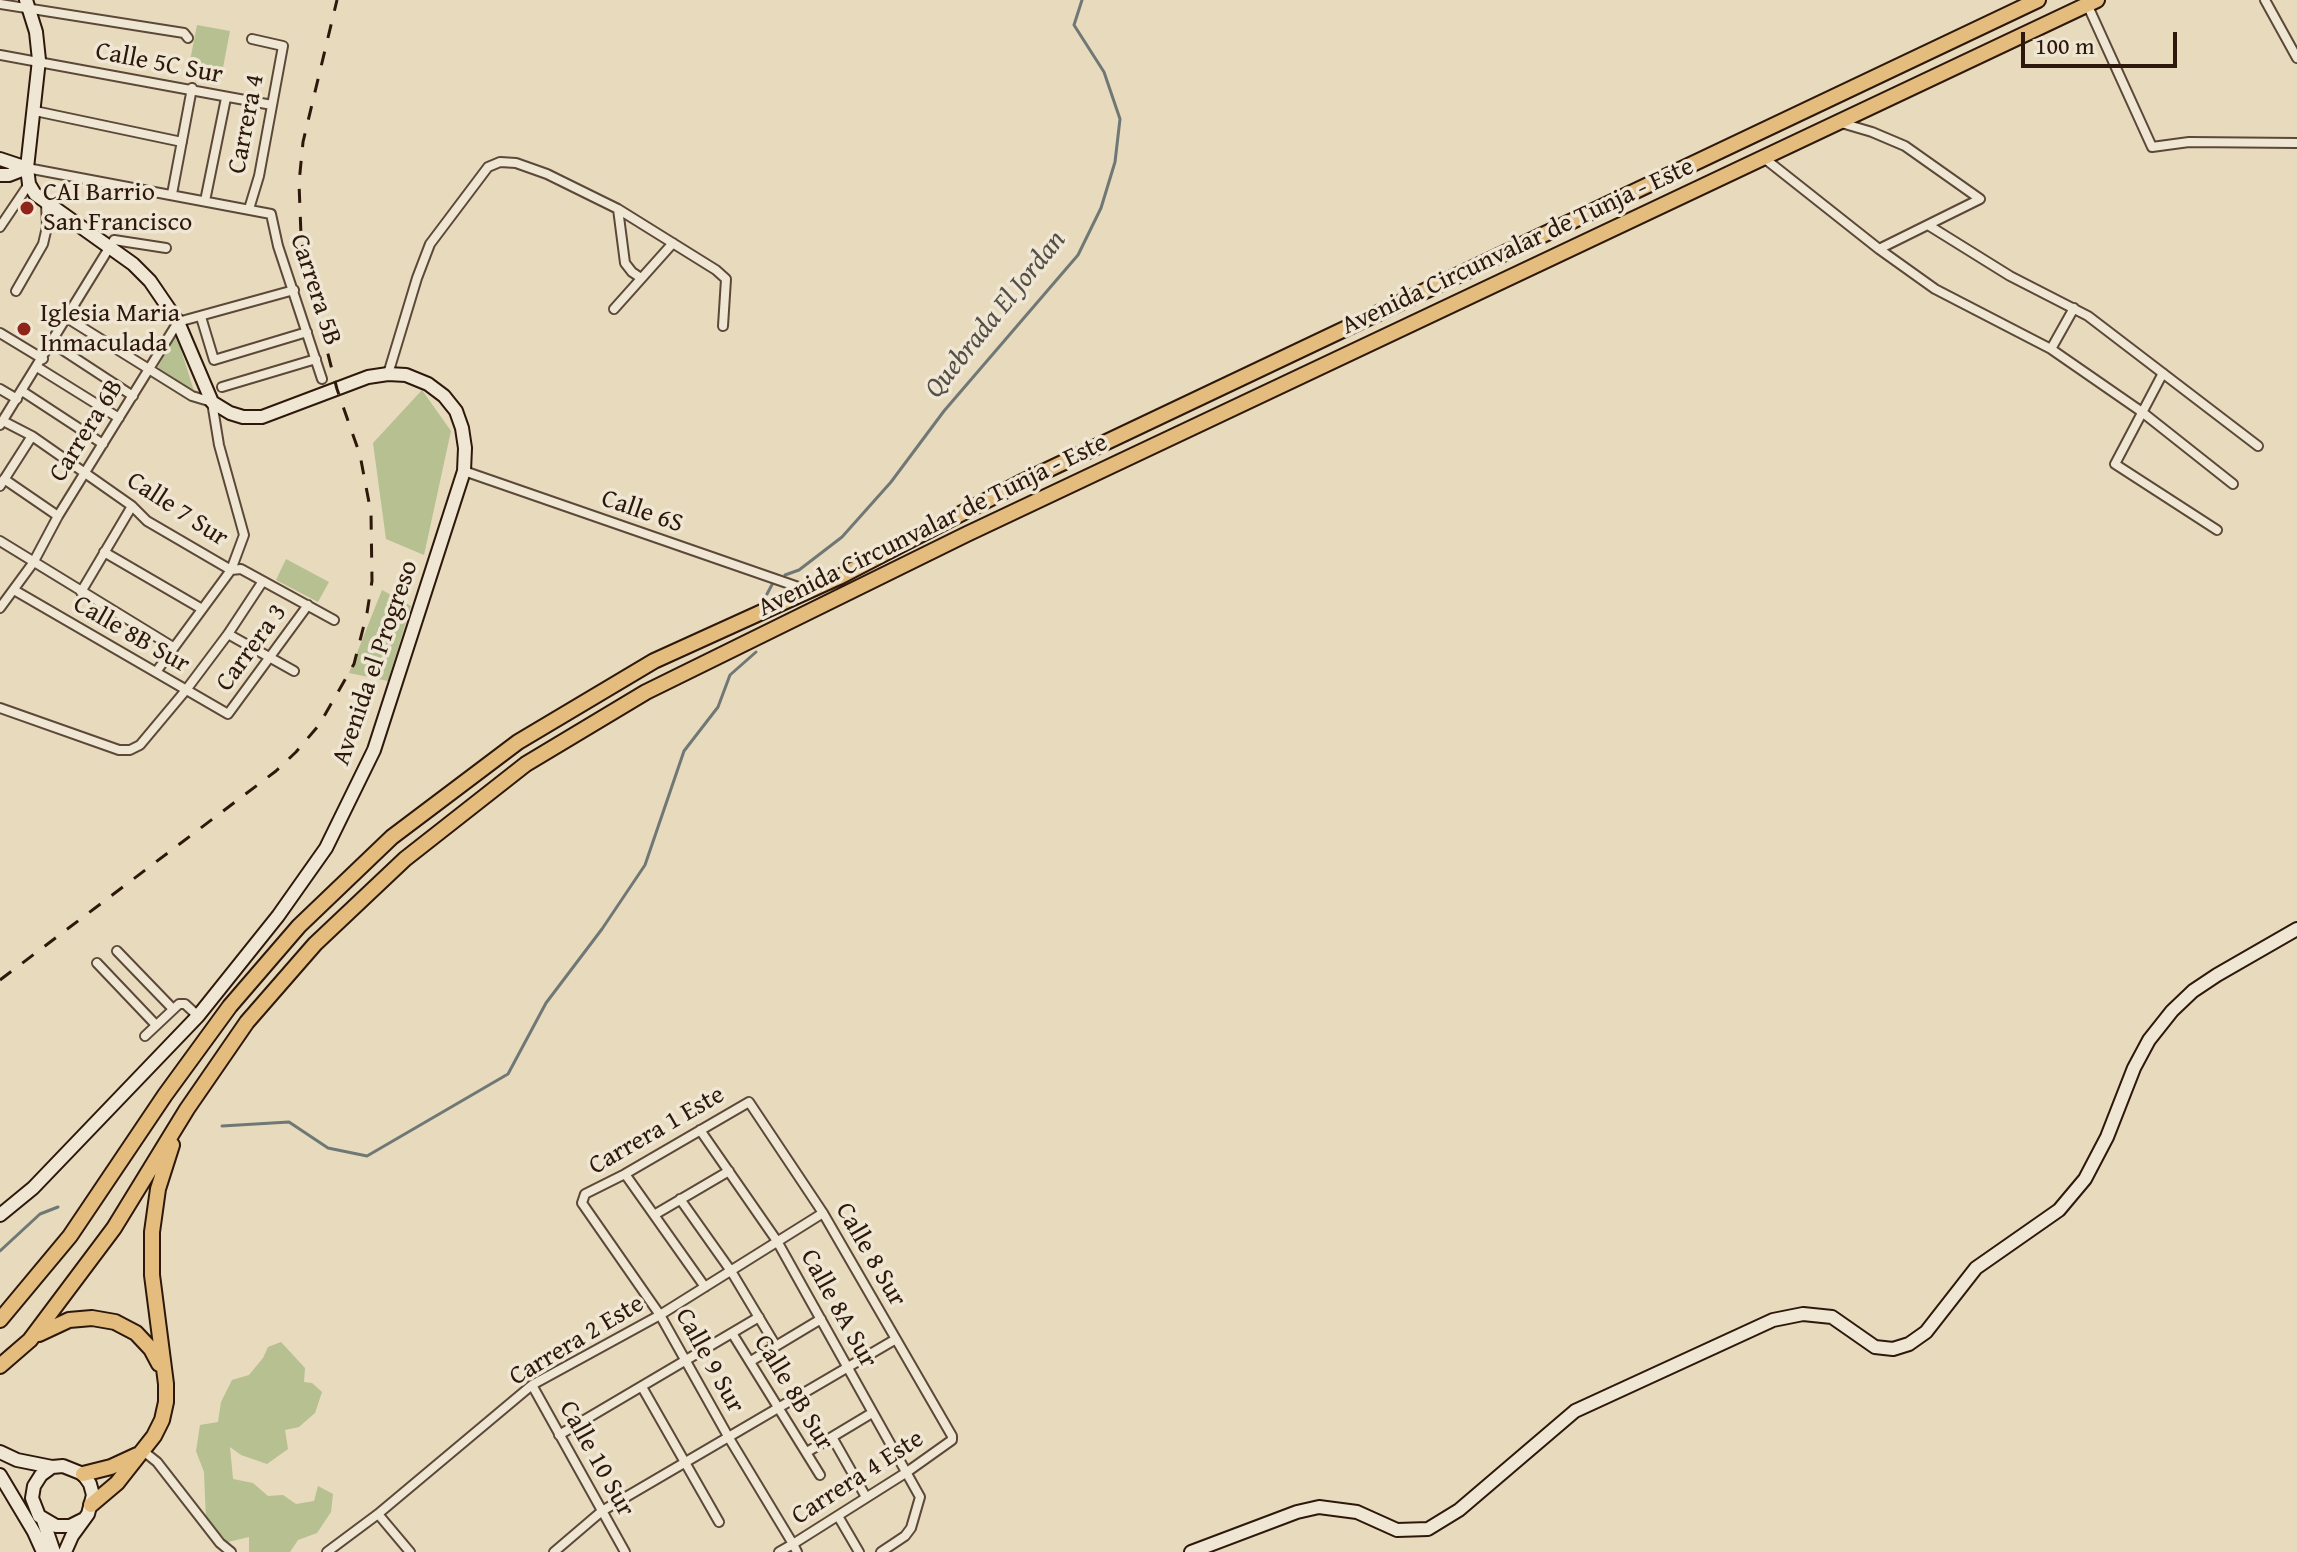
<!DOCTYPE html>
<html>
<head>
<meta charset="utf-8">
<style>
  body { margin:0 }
  #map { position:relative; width:2297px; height:1552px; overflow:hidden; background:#e7dabd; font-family:"Gentium Book Plus",serif }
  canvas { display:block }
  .scale { position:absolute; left:2021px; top:32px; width:156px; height:36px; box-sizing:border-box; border:4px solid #2d180b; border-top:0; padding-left:10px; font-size:24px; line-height:28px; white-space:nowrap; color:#2d180b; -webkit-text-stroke:6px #efe7d4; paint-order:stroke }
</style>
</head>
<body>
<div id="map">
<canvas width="2297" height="1552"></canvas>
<div class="scale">100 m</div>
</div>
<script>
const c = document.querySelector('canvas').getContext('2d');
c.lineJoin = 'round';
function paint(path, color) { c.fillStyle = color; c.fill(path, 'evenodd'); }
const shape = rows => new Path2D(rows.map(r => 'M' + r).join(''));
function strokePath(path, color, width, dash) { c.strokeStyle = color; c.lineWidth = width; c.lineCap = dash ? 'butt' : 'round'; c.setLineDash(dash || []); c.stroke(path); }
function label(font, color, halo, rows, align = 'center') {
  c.font = font + ' "Gentium Book Plus",serif'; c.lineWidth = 7; c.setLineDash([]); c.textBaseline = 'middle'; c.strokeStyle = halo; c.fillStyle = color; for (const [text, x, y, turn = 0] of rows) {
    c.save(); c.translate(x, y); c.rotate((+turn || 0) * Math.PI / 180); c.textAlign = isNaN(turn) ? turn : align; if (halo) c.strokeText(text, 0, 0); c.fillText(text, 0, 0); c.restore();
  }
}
const green = shape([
  [197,25,230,31,221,78,188,71],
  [176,334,194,391,157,369],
  [422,390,451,431,424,555,386,539,373,443],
  [286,559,329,582,318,602,276,580],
  [382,590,411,606,388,681,349,673],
  [281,1342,305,1368,304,1382,312,1383,322,1392,315,1413,299,1427,285,1430,288,1449,267,1464,241,1455,230,1447,233,1479,253,1483,268,1496,283,1495,296,1504,314,1501,318,1486,333,1494,331,1512,317,1533,298,1540,290,1552,249,1552,249,1537,228,1542,206,1520,204,1472,196,1451,200,1425,218,1422,221,1402,232,1380,249,1375,263,1358,268,1347]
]);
const stream = shape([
  [785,575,799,570,842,537,891,482,944,411,1078,255,1101,208,1115,162,1120,119,1104,72,1074,25,1082,0],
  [767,594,774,581],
  [222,1126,289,1122,328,1148,367,1156,508,1074,546,1003,602,929,645,865,684,751,718,707,730,675,756,652],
  [0,1251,40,1214,58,1207]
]);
const street = shape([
  [2265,0,2297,58],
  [0,4,184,33,188,38],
  [2087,4,2152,147,2189,142,2297,143],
  [0,55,272,105],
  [35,111,182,142],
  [1838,122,1872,132,1905,146,1980,199,1879,249],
  [1764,158,1879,249,1935,289,2051,349,2142,412,2233,484],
  [27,168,271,214,278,246,322,379],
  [172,194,192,88],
  [205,201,226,98],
  [249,209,259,176,283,46,252,39],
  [618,209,716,270,726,279,723,326],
  [1928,225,2010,276,2088,316,2258,446],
  [0,227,29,184],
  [16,291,43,244,47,227,46,203],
  [614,309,673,243],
  [201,317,214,360,307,332],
  [67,318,192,396,212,402,219,445,244,535,231,570,156,672],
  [0,333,43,359],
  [52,343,133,396],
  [2051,349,2074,308],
  [37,367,119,418],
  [2163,373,2115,464,2217,530],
  [388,374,417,278,430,244,488,167,500,162,516,163,547,174,618,209,625,263,632,272,641,278],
  [222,387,316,359],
  [0,389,17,399],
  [22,391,103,444],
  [3,421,32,436,85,473,132,506,147,521,231,570,241,569,334,620],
  [0,425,114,240,166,248],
  [464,471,807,590],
  [4,479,58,516],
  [0,486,32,436],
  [0,541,173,647],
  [104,552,202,609],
  [14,590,228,714,308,605],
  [81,592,132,506],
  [0,608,33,563,58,516,178,322,294,290],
  [228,634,294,671],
  [0,708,119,750,130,750,140,745,186,690,228,634,263,581],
  [117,951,173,1009],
  [97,963,156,1025],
  [145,1036,179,1004,185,1004,198,1016],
  [700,1130,777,1241,920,1497,911,1528,905,1536,881,1552],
  [625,1174,705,1287],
  [680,1199,731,1271,776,1346],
  [654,1215,729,1171],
  [732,1333,820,1475],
  [751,1361,821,1319],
  [532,1385,625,1552],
  [642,1387,719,1522],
  [559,1435,759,1317],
  [832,1437,866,1497],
  [142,1450,157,1462,220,1543,231,1552],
  [807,1452,872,1413],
  [378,1514,410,1552],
  [838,1516,859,1552],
  [327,1552,378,1514,532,1385,660,1315,823,1213],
  [554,1552,602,1511,896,1339],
  [779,1552,793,1544,907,1472,952,1440,952,1436,823,1213,749,1102,625,1174,585,1194,582,1203,660,1315,729,1438,793,1544,797,1552]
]);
const secondary = shape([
  [0,159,27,168],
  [0,175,9,175,27,168],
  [0,1215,33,1188,198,1016,278,916,326,848,374,750,464,471,465,448,462,428,456,411,444,396,428,384,406,375,388,374,368,377,262,417,243,417,230,413,212,402,178,322,150,281,133,264,35,194,29,184,27,168,39,60,36,32,26,0],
  [0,1452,17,1460,52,1467],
  [0,1475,34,1532,43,1552],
  [43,1520,54,1552],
  [65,1552,72,1536,88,1514,93,1495,90,1484,83,1474,63,1466,52,1467,41,1475,34,1486,32,1498,39,1516,56,1526,70,1526,82,1520],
  [1191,1552,1297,1512,1319,1507,1357,1512,1397,1530,1428,1529,1459,1510,1575,1411,1773,1320,1803,1314,1832,1317,1875,1347,1893,1349,1909,1344,1926,1332,1976,1268,2059,1210,2085,1179,2107,1137,2134,1068,2149,1040,2172,1011,2193,991,2217,975,2297,929]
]);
const highway = shape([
  [0,1320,70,1236,165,1095,230,1006,299,926,392,837,518,742,654,661,839,577,1020,483,2038,0],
  [39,1334,69,1320,92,1318,115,1322,136,1333,151,1349,159,1364],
  [0,1366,30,1340,114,1228,187,1109,247,1022,315,944,405,859,526,764,646,692,967,534,2097,0],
  [83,1474,111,1467,137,1455],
  [91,1505,117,1483,154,1436,162,1420,166,1402,166,1384,152,1275,152,1232,158,1189,172,1145]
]);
const rail = shape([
  [0,980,276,771,296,752,319,725,354,664,367,613,372,581,371,513,360,455,337,389,307,273,301,235,299,183,303,142,337,0]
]);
const markers = [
  [27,208,8,"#8f2418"],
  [24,329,8,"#8f2418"]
];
const streetNames = [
  ["Calle 5C Sur",159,64,11],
  ["Carrera 4",247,124,-79],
  ["Avenida Circunvalar de Tunja - Este",1518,247,-25],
  ["Carrera 5B",315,290,72],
  ["Carrera 6B",87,431,-58],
  ["Calle 7 Sur",177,510,33],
  ["Calle 6S",642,512,19],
  ["Avenida Circunvalar de Tunja - Este",933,526,-26],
  ["Calle 8B Sur",131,635,30],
  ["Carrera 3",252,648,-54],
  ["Avenida el Progreso",376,663,-71],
  ["Carrera 1 Este",657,1131,-30],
  ["Calle 8 Sur",870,1255,60],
  ["Calle 8A Sur",838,1309,61],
  ["Carrera 2 Este",577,1341,-31],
  ["Calle 9 Sur",709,1361,61],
  ["Calle 8B Sur",793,1393,59],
  ["Calle 10 Sur",596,1459,61],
  ["Carrera 4 Este",858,1478,-33]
];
const poiNames = [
  ["CAI Barrio",43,193],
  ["San Francisco",43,223],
  ["Iglesia Maria",40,314],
  ["Inmaculada",40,344]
];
const waterNames = [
  ["Quebrada El Jordan",996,315,-51]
];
paint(green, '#b6c091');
strokePath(stream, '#707875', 3);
strokePath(street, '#5c4838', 12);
strokePath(secondary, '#2d180b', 16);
strokePath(highway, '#2d180b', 18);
strokePath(street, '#efe7d4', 8);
strokePath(secondary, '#efe7d4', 12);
strokePath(highway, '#e4bd7e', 14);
strokePath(rail, '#2d180b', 3, [14, 14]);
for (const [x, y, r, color] of markers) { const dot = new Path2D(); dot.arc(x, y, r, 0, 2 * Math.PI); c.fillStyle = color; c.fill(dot); strokePath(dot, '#efe7d4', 3); }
label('26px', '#2d180b', '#efe7d4', streetNames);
label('26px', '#2d180b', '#efe7d4', poiNames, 'left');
label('italic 28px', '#545049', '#efe7d4', waterNames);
</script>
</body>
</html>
